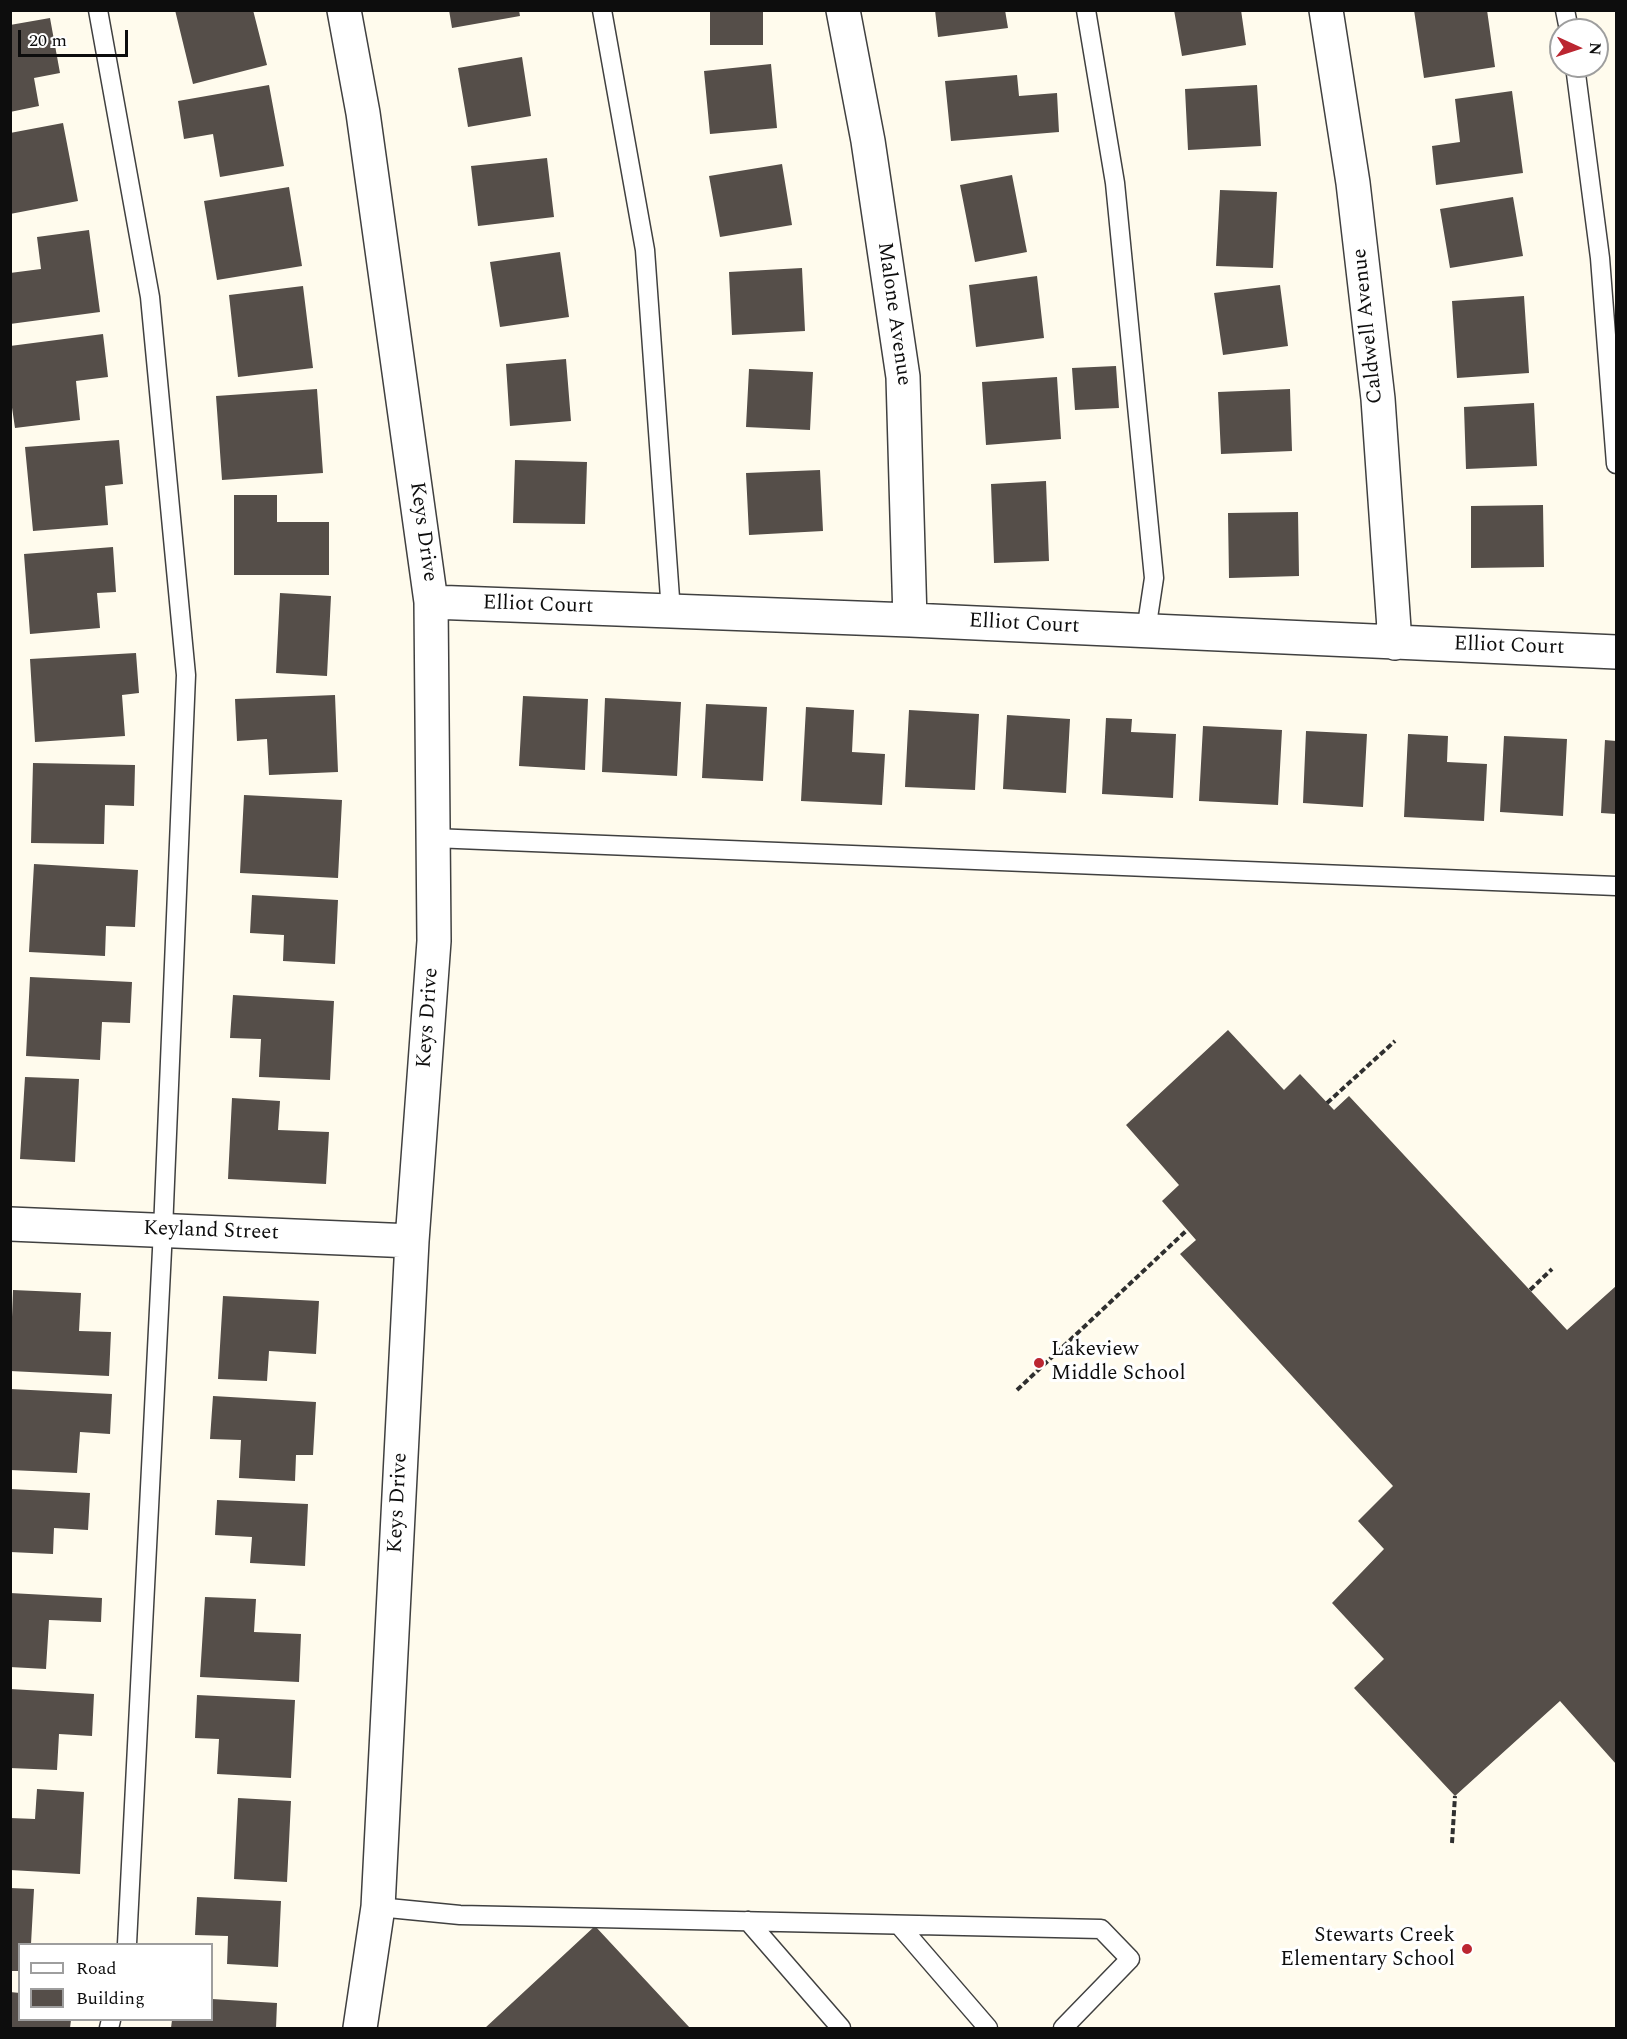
<!DOCTYPE html>
<html>
<head>
<meta charset="utf-8">
<style>
  body { margin:0 }
  #map { position:relative; width:1627px; height:2039px; overflow:hidden; background:#fffbed; font-family:Spectral,serif }
  canvas { display:block }
  .frame { position:absolute; inset:0; border:12px solid #0d0d0d; pointer-events:none }
  .legend { position:absolute; left:18px; top:1943px; width:195px; height:78px; box-sizing:border-box; background:#fff; border:2px solid #9e9e9e; margin:0; padding:8px 10px; list-style:none; font-size:18px; color:#0d0d0d }
  .legend li { display:flex; align-items:center; gap:12px; height:30px }
  .legend b { width:30px; border:2px solid #9e9e9e }
  .north { position:absolute; left:1549px; top:18px; width:60px; height:60px; box-sizing:border-box; background:#fff; border:2px solid #9e9e9e; border-radius:50%; rotate:93deg; font-size:16px; font-weight:700; line-height:24px; text-align:center; color:#0d0d0d }
  .north::after { content:''; display:block; margin:auto; width:21px; height:27px; background:#bb2631; clip-path:polygon(50% 0,100% 100%,50% 72%,0 100%) }
  .scale { position:absolute; left:18px; top:30px; width:110px; height:27px; box-sizing:border-box; border:3px solid #0d0d0d; border-top:0; padding-left:8px; font-size:18px; line-height:21px; white-space:nowrap; color:#0d0d0d; -webkit-text-stroke:4px #fff; paint-order:stroke }
</style>
</head>
<body>
<div id="map">
<canvas width="1627" height="2039"></canvas>
<div class="frame"></div>
<ul class="legend">
<li><b style="height:8px;background:#fff"></b>Road</li>
<li><b style="height:16px;background:#554e49"></b>Building</li>
</ul>
<div class="north">N</div>
<div class="scale">20 m</div>
</div>
<script>
const c = document.querySelector('canvas').getContext('2d');
c.lineJoin = 'round';
function paint(path, color) { c.fillStyle = color; c.fill(path, 'evenodd'); }
const shape = rows => new Path2D(rows.map(r => 'M' + r).join(''));
function strokePath(path, color, width, dash) { c.strokeStyle = color; c.lineWidth = width; c.lineCap = dash ? 'butt' : 'round'; c.setLineDash(dash || []); c.stroke(path); }
function label(font, color, halo, rows, align = 'center') {
  c.font = font + ' Spectral,serif'; c.lineWidth = 6; c.setLineDash([]); c.textBaseline = 'middle'; c.strokeStyle = halo; c.fillStyle = color; for (const [text, x, y, turn = 0] of rows) {
    c.save(); c.translate(x, y); c.rotate((+turn || 0) * Math.PI / 180); c.textAlign = isNaN(turn) ? turn : align; if (halo) c.strokeText(text, 0, 0); c.fillText(text, 0, 0); c.restore();
  }
}
const building = shape([
  [175,10,253,10,267,65,193,84],
  [449,10,519,10,520,16,452,28],
  [710,10,763,10,763,45,710,45],
  [935,10,1005,10,1008,28,938,37],
  [1174,10,1241,10,1246,45,1182,56],
  [1414,10,1487,10,1495,67,1424,78],
  [50,18,60,73,34,78,39,106,10,112,10,25],
  [522,57,531,116,468,127,458,68],
  [771,64,777,128,710,134,704,71],
  [1017,75,1019,96,1057,93,1059,132,951,141,945,81],
  [269,85,284,166,220,177,213,134,184,139,178,101],
  [1257,85,1261,146,1188,150,1185,89],
  [1512,91,1523,173,1436,185,1432,146,1460,142,1455,99],
  [63,123,78,201,10,214,10,133],
  [547,158,554,217,478,226,471,166],
  [782,164,792,225,720,237,709,176],
  [1012,175,1027,252,975,262,960,185],
  [289,187,302,266,217,280,204,201],
  [1220,190,1277,192,1273,268,1216,266],
  [1513,197,1523,256,1450,268,1440,209],
  [89,230,100,312,10,324,10,273,41,269,37,237],
  [560,252,569,317,500,327,490,262],
  [802,268,805,331,732,335,729,272],
  [1037,276,1044,338,976,347,969,285],
  [1280,285,1288,346,1223,355,1214,293],
  [303,286,313,368,238,377,229,295],
  [1524,296,1529,373,1457,378,1452,301],
  [103,334,108,377,76,381,80,420,15,428,10,394,10,346],
  [566,359,571,421,510,426,506,364],
  [1116,366,1119,408,1075,410,1072,368],
  [749,369,813,372,810,430,746,427],
  [1057,377,1061,439,986,445,982,382],
  [317,389,323,473,222,480,216,396],
  [1290,389,1292,451,1221,454,1218,392],
  [1534,403,1537,466,1466,469,1464,407],
  [119,440,123,484,105,486,108,525,33,531,25,447],
  [515,460,587,462,585,524,513,523],
  [820,470,823,531,749,535,746,473],
  [1046,481,1049,561,994,563,991,484],
  [234,495,277,495,277,522,329,522,329,575,234,575],
  [1543,505,1544,567,1471,568,1471,506],
  [1298,512,1299,576,1229,578,1228,513],
  [113,547,116,592,97,593,100,628,30,634,24,554],
  [280,593,331,596,327,676,276,673],
  [136,653,139,693,122,695,125,736,35,742,30,659],
  [335,695,338,772,269,775,267,739,237,741,235,699],
  [523,696,588,699,585,770,519,766],
  [605,698,681,702,677,776,602,772],
  [706,704,767,707,763,781,702,778],
  [806,707,854,710,852,752,885,754,882,805,801,801],
  [909,710,979,714,975,790,905,787],
  [1007,715,1070,719,1066,793,1003,789],
  [1106,718,1132,719,1131,732,1176,734,1173,798,1102,794],
  [1203,726,1282,730,1278,805,1199,801],
  [1306,731,1367,734,1363,807,1303,803],
  [1408,734,1448,736,1447,762,1487,764,1484,821,1404,817],
  [1504,736,1567,739,1563,816,1500,812],
  [1605,740,1616,741,1616,814,1601,813],
  [33,763,135,765,134,806,105,805,104,844,31,843],
  [244,795,342,800,338,878,240,873],
  [34,864,138,870,135,927,106,926,105,956,29,952],
  [252,895,338,900,335,964,283,961,284,935,250,933],
  [30,977,132,982,130,1023,102,1022,100,1060,26,1056],
  [233,995,334,1001,330,1080,259,1077,261,1039,230,1038],
  [1228,1030,1284,1090,1300,1074,1334,1110,1349,1096,1567,1330,1616,1286,1616,1764,1560,1701,1455,1796,1354,1688,1384,1659,1332,1603,1384,1549,1358,1521,1393,1486,1180,1254,1196,1240,1162,1201,1179,1185,1126,1125],
  [25,1077,79,1079,75,1162,20,1159],
  [232,1098,280,1101,278,1130,329,1132,326,1184,228,1179],
  [13,1290,81,1293,79,1331,111,1332,109,1376,10,1371],
  [223,1296,319,1301,316,1354,269,1351,267,1381,218,1379],
  [10,1389,112,1394,110,1434,80,1432,77,1473,10,1470],
  [213,1396,316,1402,313,1455,296,1455,295,1481,239,1478,241,1440,210,1439],
  [10,1489,90,1493,88,1530,54,1528,53,1554,10,1552],
  [217,1500,308,1504,305,1566,250,1563,252,1537,215,1535],
  [10,1593,102,1598,101,1622,49,1620,46,1669,10,1667],
  [205,1597,256,1599,254,1632,301,1634,299,1682,200,1677],
  [10,1689,94,1694,92,1736,59,1734,57,1770,10,1768],
  [197,1695,295,1700,291,1778,217,1774,219,1739,195,1738],
  [37,1789,84,1792,80,1874,10,1870,10,1818,35,1819],
  [238,1798,291,1801,287,1882,234,1879],
  [10,1888,34,1889,31,1944,20,1944,20,1971,10,1971],
  [197,1897,281,1901,278,1967,227,1964,228,1936,195,1935],
  [595,1926,690,2028,485,2028],
  [10,1992,20,1993,20,2020,71,2020,70,2028,10,2028],
  [212,1999,277,2003,276,2028,171,2028,172,2020,212,2020]
]);
const path = shape([
  [1327,1103,1395,1041],
  [1530,1290,1552,1269],
  [1017,1390,1187,1230],
  [1452,1843,1455,1796]
]);
const service = shape([
  [98,10,150,297,186,675,163,1230,127,1944],
  [602,10,645,250,671,612],
  [1086,10,1115,183,1154,578,1146,631],
  [1565,10,1569,30],
  [1575,66,1600,258,1616,464],
  [433,838,1616,886],
  [378,1907,460,1915,1101,1929,1130,1959,1063,2028],
  [748,1921,841,2028],
  [899,1925,988,2028],
  [109,2028,111,2020]
]);
const minor = shape([
  [344,10,363,113,431,602,434,941,412,1241,378,1907,360,2028],
  [843,10,868,141,903,377,910,620],
  [1326,10,1353,183,1378,399,1395,643],
  [431,602,910,620,1616,652],
  [10,1224,412,1241]
]);
const markers = [
  [1039,1363,6,"#bb2631"],
  [1467,1949,6,"#bb2631"]
];
const streetNames = [
  ["Malone Avenue",893,314,82],
  ["Caldwell Avenue",1369,326,-96],
  ["Keys Drive",422,532,82],
  ["Elliot Court",538,606,2],
  ["Elliot Court",1024,625,3],
  ["Elliot Court",1509,647,2],
  ["Keys Drive",429,1018,-86],
  ["Keyland Street",211,1232,2],
  ["Keys Drive",399,1503,-87]
];
const poiNames = [
  ["Lakeview",1051,1351],
  ["Middle School",1051,1375],
  ["Stewarts Creek",1455,1937,"right"],
  ["Elementary School",1455,1961,"right"]
];
paint(building, '#554e49');
strokePath(service, '#404040', 21);
strokePath(minor, '#404040', 36);
strokePath(path, '#2f2f2f', 4, [6, 3]);
strokePath(service, '#fff', 18);
strokePath(minor, '#fff', 33);
for (const [x, y, r, color] of markers) { const dot = new Path2D(); dot.arc(x, y, r, 0, 2 * Math.PI); c.fillStyle = color; c.fill(dot); strokePath(dot, '#fff', 2); }
label('21px', '#0d0d0d', '#fff', streetNames);
label('21px', '#0d0d0d', '#fff', poiNames, 'left');
</script>
</body>
</html>
